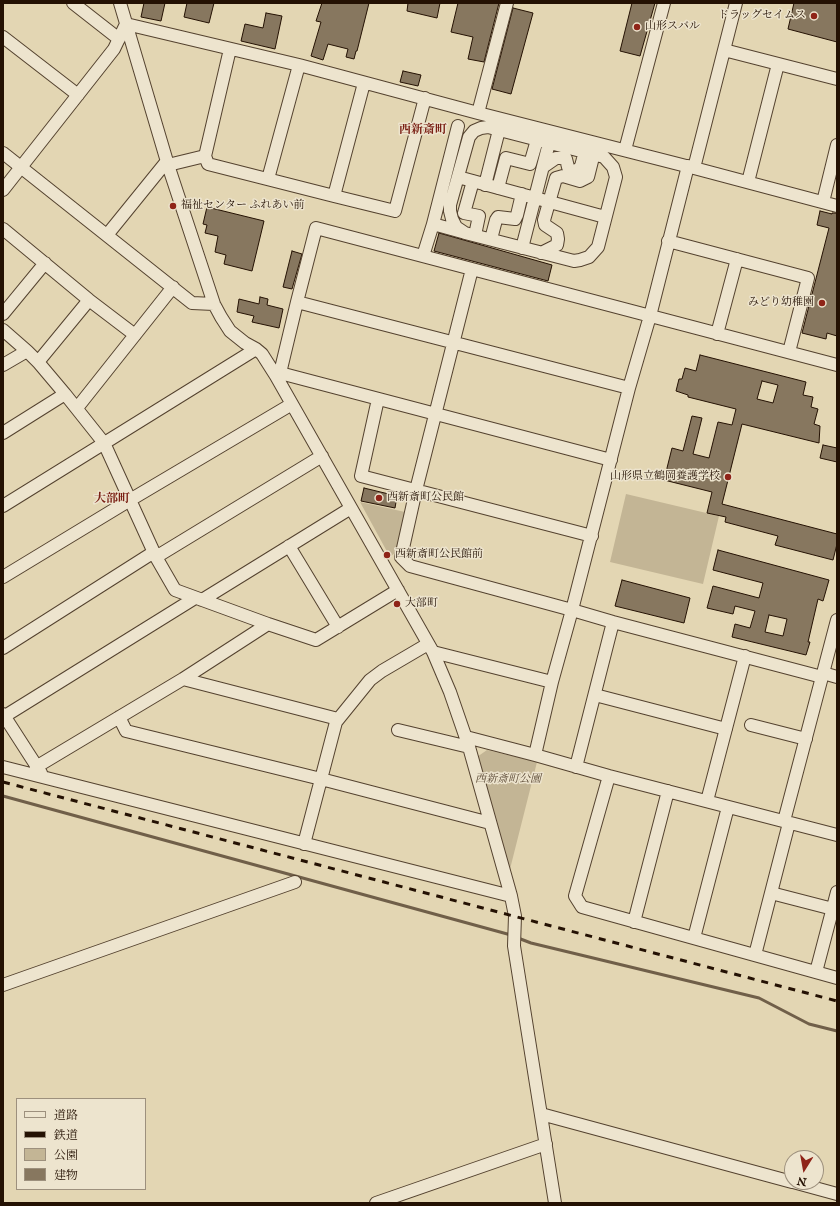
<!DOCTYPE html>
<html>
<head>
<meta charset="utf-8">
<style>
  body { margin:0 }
  #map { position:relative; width:840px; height:1206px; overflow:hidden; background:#e3d6b3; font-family:"IM FELL English","Noto Serif JP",serif }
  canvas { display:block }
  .frame { position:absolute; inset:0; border:4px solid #241103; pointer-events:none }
  .legend { position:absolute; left:16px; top:1098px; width:130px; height:92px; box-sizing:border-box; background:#ede4ce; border:1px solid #9d907d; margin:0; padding:5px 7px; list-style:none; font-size:12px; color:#241103 }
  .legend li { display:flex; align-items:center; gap:8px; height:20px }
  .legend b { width:20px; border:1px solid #9d907d }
  .north { position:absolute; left:784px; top:1150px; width:40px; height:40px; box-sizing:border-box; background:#ede4ce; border:1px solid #9d907d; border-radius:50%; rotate:191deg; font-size:11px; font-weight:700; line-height:16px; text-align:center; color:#241103 }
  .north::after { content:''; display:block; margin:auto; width:14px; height:18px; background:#8f2418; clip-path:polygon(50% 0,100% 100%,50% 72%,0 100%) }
</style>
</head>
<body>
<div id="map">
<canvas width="840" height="1206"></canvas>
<div class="frame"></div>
<ul class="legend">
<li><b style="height:5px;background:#ede4ce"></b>道路</li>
<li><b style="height:5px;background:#241103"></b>鉄道</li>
<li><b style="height:11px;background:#c3b595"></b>公園</li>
<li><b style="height:11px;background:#87775f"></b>建物</li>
</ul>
<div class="north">N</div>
</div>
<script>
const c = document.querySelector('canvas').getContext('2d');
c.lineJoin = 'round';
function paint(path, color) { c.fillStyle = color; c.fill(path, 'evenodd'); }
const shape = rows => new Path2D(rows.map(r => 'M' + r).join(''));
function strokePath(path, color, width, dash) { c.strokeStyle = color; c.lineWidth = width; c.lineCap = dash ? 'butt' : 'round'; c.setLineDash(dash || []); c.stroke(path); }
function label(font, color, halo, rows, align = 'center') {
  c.font = font + ' "IM FELL English","Noto Serif JP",serif'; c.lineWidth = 3; c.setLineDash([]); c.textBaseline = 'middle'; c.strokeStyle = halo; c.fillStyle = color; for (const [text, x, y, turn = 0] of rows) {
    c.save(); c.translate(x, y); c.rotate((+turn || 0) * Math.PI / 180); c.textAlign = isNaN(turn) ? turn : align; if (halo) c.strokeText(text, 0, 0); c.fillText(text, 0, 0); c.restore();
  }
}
const green = shape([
  [626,494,719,516,703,584,610,562],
  [360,502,405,512,397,551,390,557],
  [487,750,537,762,509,873,477,757]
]);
const stream = shape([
  [3,796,511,935],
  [518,938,531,943,759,998,809,1024,837,1031]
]);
const building = shape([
  [144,3,165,3,161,21,141,17,144,3],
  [187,3,214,3,209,23,184,17,187,3],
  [322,3,369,3,357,51,356,51,354,59,346,57,348,49,328,44,323,60,311,56,321,22,316,21,322,3],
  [408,3,440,3,437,18,407,11,408,3],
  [458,3,499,3,484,62,468,59,473,37,451,32,458,3],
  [632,3,655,3,640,56,620,51,632,3],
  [794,3,837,3,837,42,788,29,794,3],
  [513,8,533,13,511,94,492,89,513,8],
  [266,13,282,16,275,49,241,41,245,24,263,28,266,13],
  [403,71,421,75,418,86,400,82,403,71],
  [207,207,264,221,252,271,224,264,226,255,215,252,218,236,205,233,207,225,203,224,207,207],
  [820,211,832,214,832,213,837,213,837,336,827,333,826,339,802,333,829,228,817,225,820,211],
  [439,233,552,265,548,281,434,251,439,233],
  [292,251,302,254,292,289,283,287,292,251],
  [260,297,268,299,267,305,283,309,279,328,252,322,254,316,237,312,239,299,259,304,260,297],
  [700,355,806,382,803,395,813,397,811,407,818,409,814,424,820,426,819,443,742,424,722,504,837,534,837,544,833,560,775,545,778,536,725,522,726,517,707,513,712,492,664,480,672,448,683,451,692,416,702,418,693,454,709,458,718,422,732,425,736,409,688,397,688,395,676,391,679,379,682,379,685,368,696,371,700,355],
  [762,381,778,385,773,403,757,399,762,381],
  [823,445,837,448,837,462,820,458,823,445],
  [364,488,397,496,395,508,361,501,364,488],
  [718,550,829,580,823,601,818,599,808,642,810,642,806,655,732,637,735,624,750,628,755,611,735,606,733,614,707,608,713,586,759,598,763,583,713,570,718,550],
  [769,615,787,619,783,636,765,632,769,615],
  [622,580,690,598,684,623,615,606,622,580]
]);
const minor = shape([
  [73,3,119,39],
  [120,3,168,165,214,304,221,317,230,331,245,343,256,349,262,354,276,376,433,652,450,692,469,747,511,896,515,916,514,946,555,1203],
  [126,24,299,65,478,113,694,168,837,206],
  [3,37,78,95],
  [230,49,206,152,205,156,208,164,334,196,395,211,425,98],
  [724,50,837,79],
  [478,113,507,3],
  [458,126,433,224,462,232],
  [488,127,604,157,613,167,616,177,598,247,589,257,580,260,574,261,465,233,456,227,452,219,450,211,450,205,469,137,474,131,481,128,488,127],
  [625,150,664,3],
  [3,153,192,303,214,304],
  [168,165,205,156],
  [543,167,556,158,561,158,566,159,568,167,570,170,577,171,581,166,585,151],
  [694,168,736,3],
  [458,177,605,217],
  [268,179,299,65],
  [473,181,464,213,479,216,475,235],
  [748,182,778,64],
  [485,185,499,130],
  [498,188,506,158,530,164,537,140],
  [3,190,114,49,126,24],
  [334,196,364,83],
  [823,202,837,145],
  [3,229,89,300,135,335],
  [107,235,167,161],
  [491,239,496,220,498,217,515,219,517,215,522,194],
  [668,241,808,278,789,352],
  [522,248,549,143],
  [541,253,557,245,558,239,557,233,545,225,544,220,556,178,563,176,580,181,588,177,594,153],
  [423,256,433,224],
  [472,269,416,490,401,557,410,566,572,610,613,622,822,677],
  [297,302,629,388],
  [3,314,45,263],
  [3,330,27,351,38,362,65,394,104,443,156,557,175,590,268,624,316,640,398,590],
  [717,334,737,259],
  [38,362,89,300],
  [3,365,27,351],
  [280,373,297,302,316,228,837,365],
  [276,376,280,373,611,460],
  [378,399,361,476,592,536],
  [77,408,173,287],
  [3,433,65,394],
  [3,506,256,349],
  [289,546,338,627],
  [156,557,322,456],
  [3,577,130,500,292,404],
  [202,600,351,508],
  [3,648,154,552],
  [433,652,552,682],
  [823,673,837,677],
  [183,679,338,719],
  [595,695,726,729],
  [3,714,41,773],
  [5,716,195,598],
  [119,717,126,731,321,779,490,823],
  [751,725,806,739],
  [398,730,469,747],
  [466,737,535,755,609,776,837,835],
  [535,755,552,682,572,610,629,388,650,316,688,166],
  [3,767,511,896],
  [36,767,183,679,268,624],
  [576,767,613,622],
  [609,776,575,896,582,907,837,978],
  [707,801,745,656],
  [784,821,837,620],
  [304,844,336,722,370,680,382,671,428,644],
  [771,893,833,909],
  [634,922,668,791],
  [694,938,728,807],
  [755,955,789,823],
  [816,972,837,892],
  [3,985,295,882],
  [541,1114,792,1182],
  [793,1182,837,1194],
  [376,1203,546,1144]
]);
const rail = shape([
  [3,782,837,1001]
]);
const markers = [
  [814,16,4,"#8f2418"],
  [637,27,4,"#8f2418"],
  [173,206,4,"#8f2418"],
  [822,303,4,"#8f2418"],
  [728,477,4,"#8f2418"],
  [379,498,4,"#8f2418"],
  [387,555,4,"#8f2418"],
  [397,604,4,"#8f2418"]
];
const poiNames = [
  ["ドラッグセイムス",806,16,"right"],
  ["山形スバル",645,27],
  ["福祉センター ふれあい前",181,206],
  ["みどり幼稚園",814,303,"right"],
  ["山形県立鶴岡養護学校",720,477,"right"],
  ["西新斎町公民館",387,498],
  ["西新斎町公民館前",395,555],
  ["大部町",405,604]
];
const parkNames = [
  ["西新斎町公園",508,780]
];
const neighbourhoodNames = [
  ["西新斎町",423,131],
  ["大部町",112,500]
];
paint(green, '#c3b595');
strokePath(stream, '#705f49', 3);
paint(building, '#87775f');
strokePath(building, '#241103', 1);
strokePath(minor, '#54422f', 14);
strokePath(minor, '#ede4ce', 12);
strokePath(rail, '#241103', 3, [7, 7]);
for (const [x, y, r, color] of markers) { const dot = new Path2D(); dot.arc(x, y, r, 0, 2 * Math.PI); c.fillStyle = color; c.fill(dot); strokePath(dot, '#ede4ce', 1.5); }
label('11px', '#241103', '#ede4ce', poiNames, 'left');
label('italic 11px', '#5c4a36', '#ede4ce', parkNames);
label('bold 12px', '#7a1f14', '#ede4ce', neighbourhoodNames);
</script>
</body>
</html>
